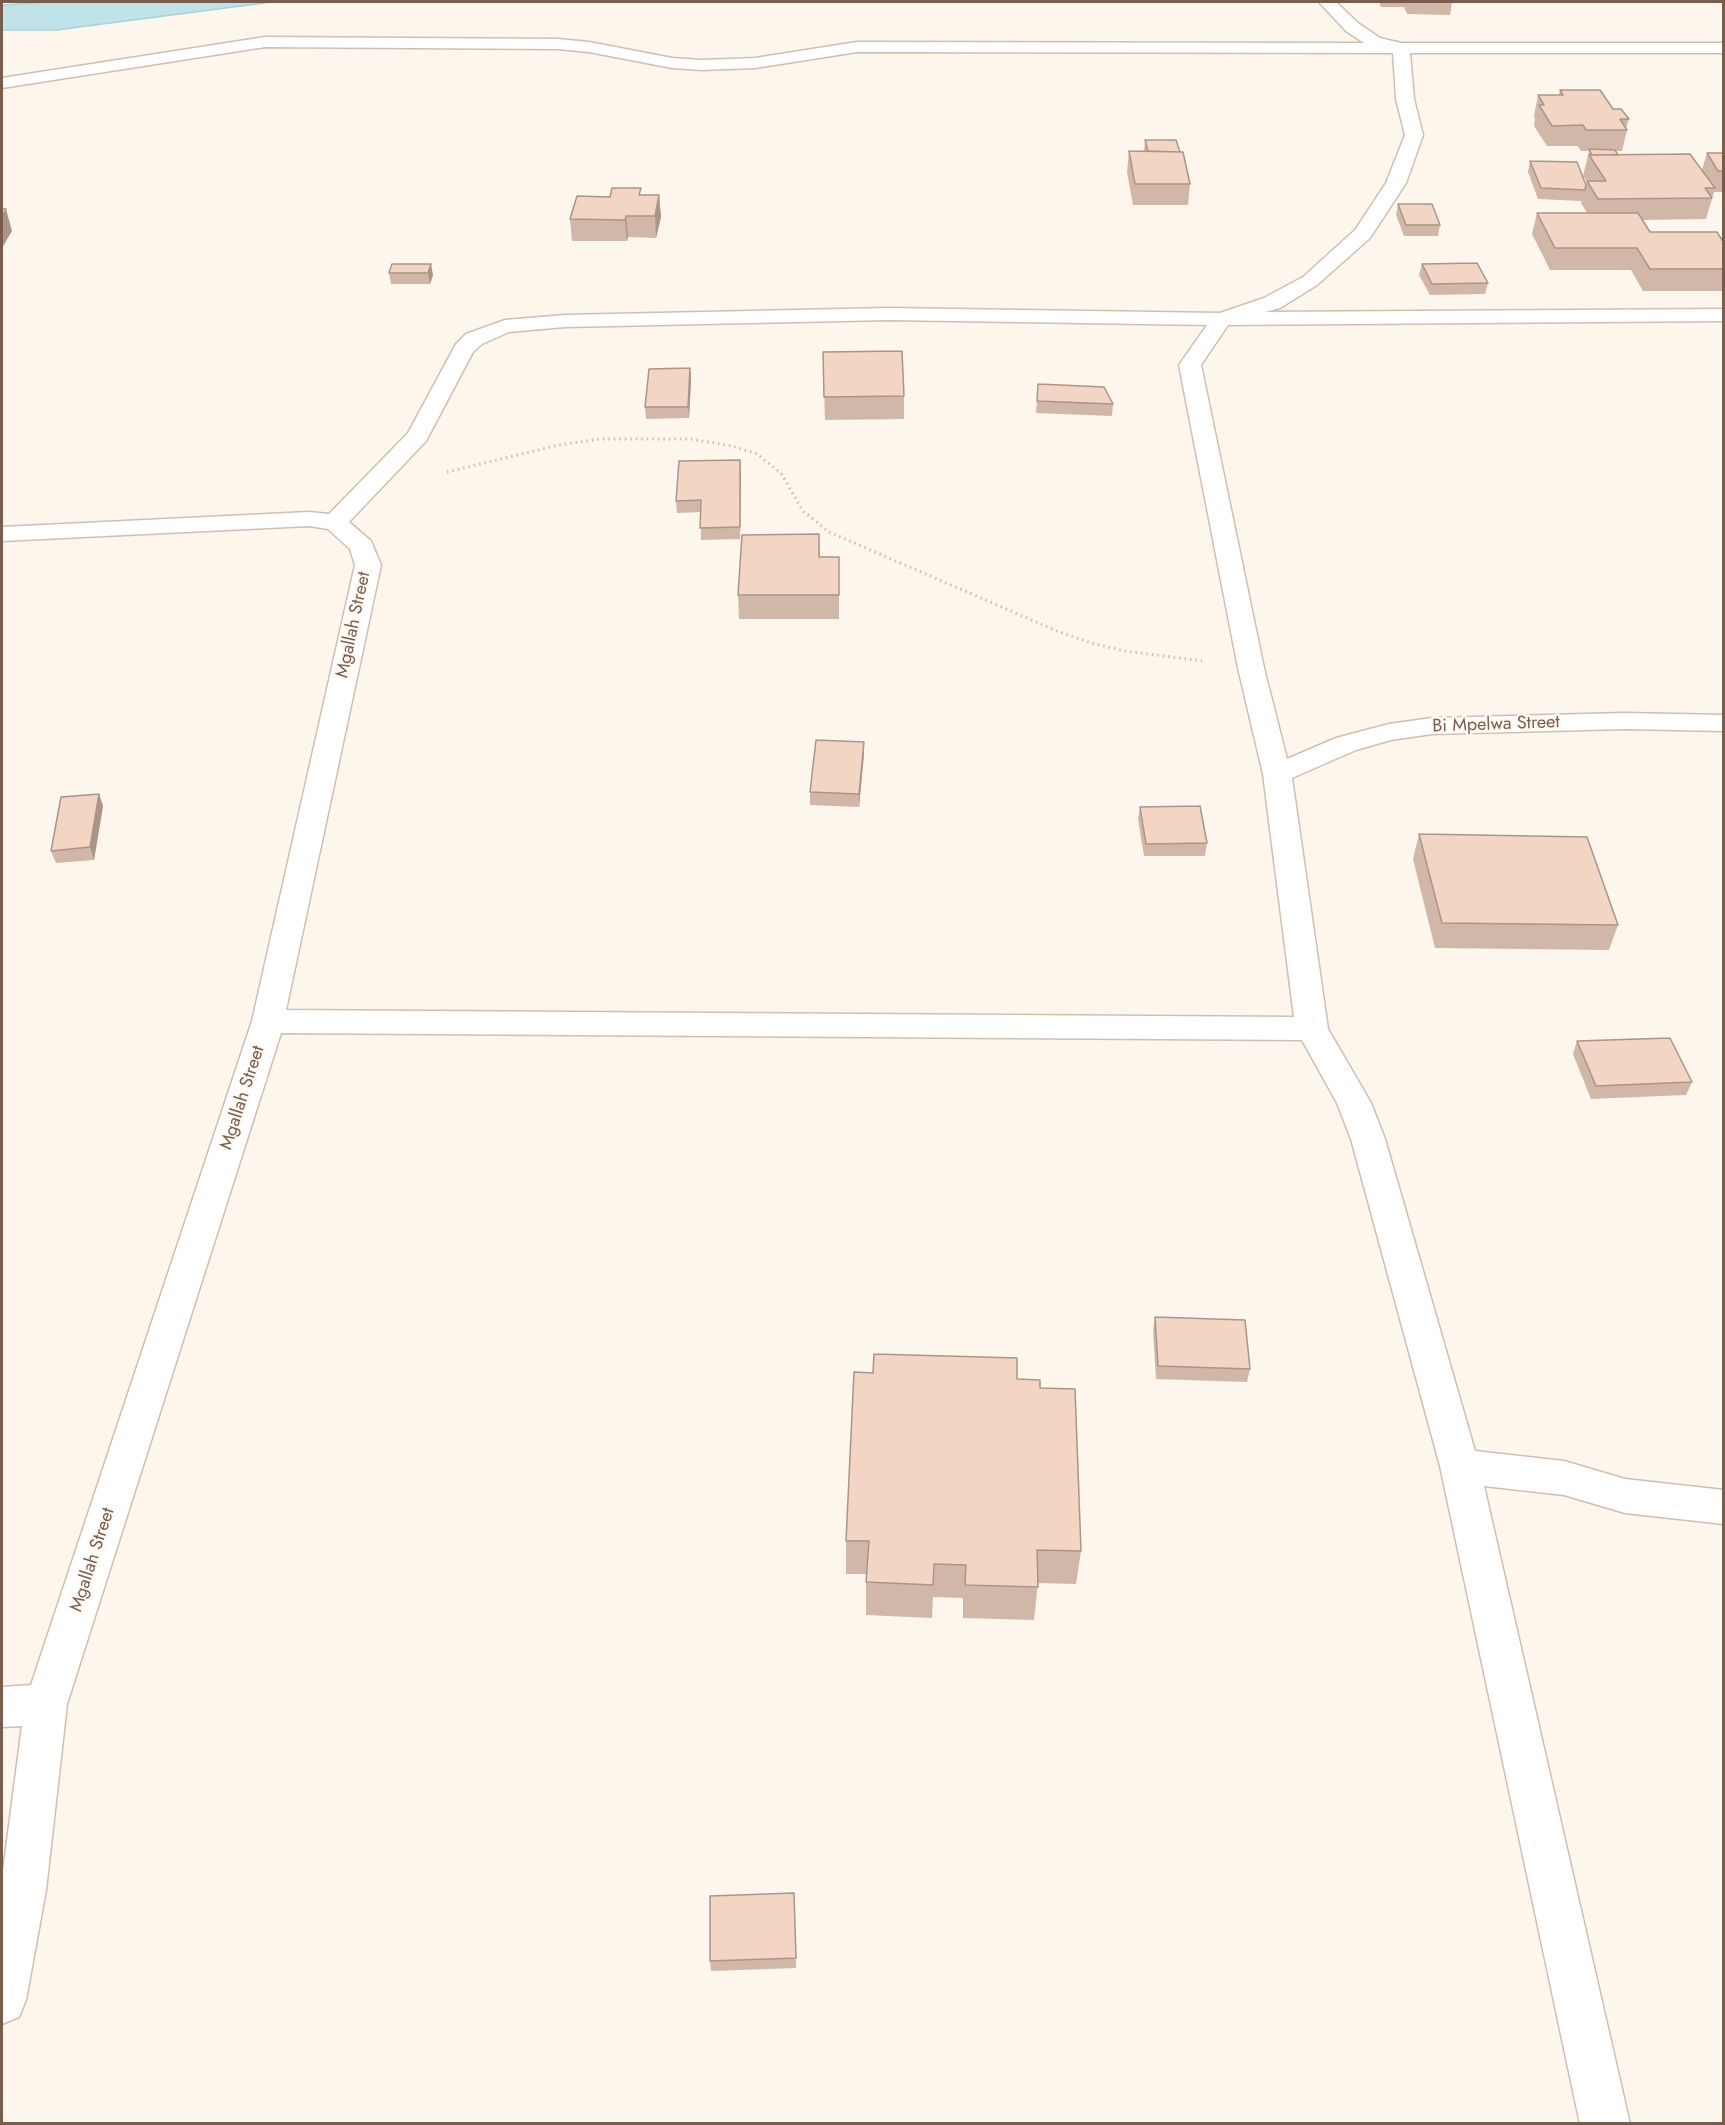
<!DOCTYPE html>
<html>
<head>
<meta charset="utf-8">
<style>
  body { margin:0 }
  #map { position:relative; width:1725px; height:2125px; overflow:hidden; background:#fdf6ec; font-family:Jost,sans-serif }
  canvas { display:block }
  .frame { position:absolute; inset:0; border:3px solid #7a5c4d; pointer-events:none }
</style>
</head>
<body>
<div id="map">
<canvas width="1725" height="2125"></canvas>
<div class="frame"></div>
</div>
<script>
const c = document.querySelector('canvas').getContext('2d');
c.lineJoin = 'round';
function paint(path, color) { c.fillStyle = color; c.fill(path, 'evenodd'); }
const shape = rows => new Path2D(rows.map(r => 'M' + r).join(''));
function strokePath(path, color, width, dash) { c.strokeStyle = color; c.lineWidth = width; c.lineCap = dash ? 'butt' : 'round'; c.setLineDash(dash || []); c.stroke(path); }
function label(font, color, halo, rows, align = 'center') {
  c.font = font + ' Jost,sans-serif'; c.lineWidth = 5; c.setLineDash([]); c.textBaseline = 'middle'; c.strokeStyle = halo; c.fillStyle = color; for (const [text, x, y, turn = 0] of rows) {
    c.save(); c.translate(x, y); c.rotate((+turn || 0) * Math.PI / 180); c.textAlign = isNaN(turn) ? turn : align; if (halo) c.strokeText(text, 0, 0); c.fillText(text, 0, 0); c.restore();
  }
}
const water = shape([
  [49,2,272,2,56,30,2,30,2,5,49,2]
]);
const path = shape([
  [447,472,559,445,600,439,690,439,732,446,757,454,781,473,803,511,829,532,1057,631,1091,643,1125,651,1202,661]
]);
const minor = shape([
  [1319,2,1336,2,1358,23,1380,38,1401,43,1724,43,1724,53,1410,53,1414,99,1423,135,1406,183,1370,238,1317,285,1280,308,1265,312,1724,309,1724,321,1228,325,1201,365,1264,668,1287,759,1336,738,1389,724,1432,718,1625,713,1724,715,1724,731,1625,729,1432,734,1391,740,1356,750,1292,778,1328,1029,1371,1103,1385,1139,1475,1451,1564,1461,1625,1479,1724,1490,1724,1524,1625,1513,1564,1495,1484,1486,1630,2124,1580,2124,1440,1466,1351,1139,1337,1103,1302,1040,281,1033,67,1704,46,1890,26,2000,19,2017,2,2024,2,1879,22,1726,2,1727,2,1687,31,1685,252,1021,355,565,350,549,328,529,309,526,2,541,2,527,309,512,329,514,408,433,456,344,466,334,505,320,565,315,889,308,1220,313,1264,298,1303,277,1355,230,1386,183,1405,135,1396,99,1393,53,857,52,755,68,702,70,672,68,589,52,558,49,265,47,2,88,2,78,265,37,558,39,589,42,672,58,702,60,755,58,857,42,1364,43,1346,31,1319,2],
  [889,320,1207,325,1179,365,1238,668,1263,774,1294,1017,286,1010,381,565,371,541,349,522,426,441,473,352,482,344,509,332,565,327,889,320]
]);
const wall = shape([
  [1379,2,1452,2,1450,15,1407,14,1404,7,1381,7],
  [1560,90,1613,109,1629,119,1626,128,1627,130,1622,151,1616,151,1618,155,1702,170,1707,153,1724,153,1724,192,1714,192,1706,219,1643,220,1650,232,1724,243,1724,291,1643,291,1631,270,1550,270,1532,234,1537,213,1587,213,1581,203,1582,201,1538,199,1528,172,1530,161,1586,184,1587,181,1583,176,1589,151,1581,151,1578,146,1547,146,1534,126,1535,119,1534,116,1538,95,1559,95],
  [1145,140,1190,184,1188,205,1133,205,1127,172,1129,151,1144,151],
  [642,195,659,195,661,217,656,238,628,237,627,241,572,241,570,219,610,197],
  [1398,204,1440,225,1438,236,1404,236,1396,215],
  [392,264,433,275,430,284,391,284,389,273],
  [1422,264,1488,283,1485,294,1430,295,1419,275],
  [823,352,904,396,904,419,825,420],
  [690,368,691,380,689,418,646,419,645,407],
  [1038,384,1113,404,1112,416,1036,413],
  [741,472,740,539,701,540,701,512,677,513,676,501],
  [819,534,820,557,839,557,839,619,739,619,738,595],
  [864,754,859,807,810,805,810,792],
  [99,794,103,806,94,860,56,863,51,851],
  [1140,807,1207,843,1205,856,1144,856,1138,819],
  [1419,834,1618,925,1609,950,1435,948,1413,859],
  [1577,1041,1692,1082,1686,1095,1591,1099,1573,1054],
  [1155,1317,1250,1369,1247,1382,1156,1379,1153,1330],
  [1017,1379,1040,1388,1081,1551,1076,1584,1038,1583,1034,1620,963,1618,963,1598,933,1597,932,1618,866,1615,866,1574,846,1574,846,1541],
  [794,1893,796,1968,711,1971,710,1961]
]);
const shadedWall = shape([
  [659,195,661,217,656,238,655,216],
  [6,209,12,231,2,248,2,216],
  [626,216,628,237,627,241,625,220],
  [431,264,433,275,430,284,428,273],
  [690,368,691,380,689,418,688,407],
  [740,460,741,472,740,539],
  [864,742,864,754,859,807,859,794],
  [99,794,103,806,94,860,90,847]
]);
const building = shape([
  [1560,90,1600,90,1613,109,1621,109,1629,119,1620,119,1627,130,1586,130,1583,125,1552,126,1539,105,1544,105,1538,95,1563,95,1560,90],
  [1145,140,1176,140,1180,152,1148,151,1145,140],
  [1589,149,1615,150,1618,155,1592,155,1589,149],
  [1129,151,1183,152,1190,184,1135,184,1129,151],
  [1707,153,1724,153,1724,171,1718,171,1707,153],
  [1690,154,1715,188,1705,188,1712,198,1598,199,1587,181,1606,181,1589,155,1690,154],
  [1530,161,1577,162,1586,185,1585,190,1541,188,1530,161],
  [612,188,641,188,639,195,659,195,655,216,626,216,625,220,570,219,577,196,610,197,612,188],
  [1398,204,1432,204,1440,225,1406,225,1398,204],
  [2,209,6,209,2,216,2,209],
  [1537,213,1638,213,1650,232,1717,232,1724,243,1724,269,1650,269,1637,248,1555,248,1537,213],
  [1477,263,1488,283,1432,284,1422,264,1477,263],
  [392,264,431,264,428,273,389,273,392,264],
  [902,351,904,396,824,397,823,352,902,351],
  [690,368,688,407,645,407,649,369,690,368],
  [1038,384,1104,387,1113,404,1037,401,1038,384],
  [740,460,740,527,700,528,701,500,676,501,679,461,740,460],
  [819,534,819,557,839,557,839,595,738,595,742,535,819,534],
  [816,740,864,742,859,794,810,792,816,740],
  [99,794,90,847,51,851,61,797,99,794],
  [1200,806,1207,843,1146,844,1140,807,1200,806],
  [1419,834,1587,837,1618,925,1442,923,1419,834],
  [1670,1038,1692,1082,1596,1086,1577,1041,1670,1038],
  [1155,1317,1245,1320,1250,1369,1158,1366,1155,1317],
  [874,1354,1017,1358,1017,1379,1040,1380,1040,1388,1075,1389,1081,1551,1037,1550,1038,1587,965,1585,966,1565,934,1564,933,1585,866,1582,869,1541,846,1541,854,1372,873,1373,874,1354],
  [794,1893,796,1958,710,1961,710,1896,794,1893]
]);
const streetNames = [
  ["Mgallah Street",354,625,-78],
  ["Bi Mpelwa Street",1496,725,-2],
  ["Mgallah Street",243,1098,-72],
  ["Mgallah Street",93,1560,-72]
];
paint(water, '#bfe3e8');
strokePath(water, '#a5d3da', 1.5);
strokePath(minor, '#d1beb0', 3);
strokePath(path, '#d9b8a5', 3, [1.5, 4]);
paint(minor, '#fff');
paint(wall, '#d1b7a8');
paint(shadedWall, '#aa9588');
paint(building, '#f3d5c3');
strokePath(building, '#aa9588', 1.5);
label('18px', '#7a5c4d', '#fffaf3', streetNames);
</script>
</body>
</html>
